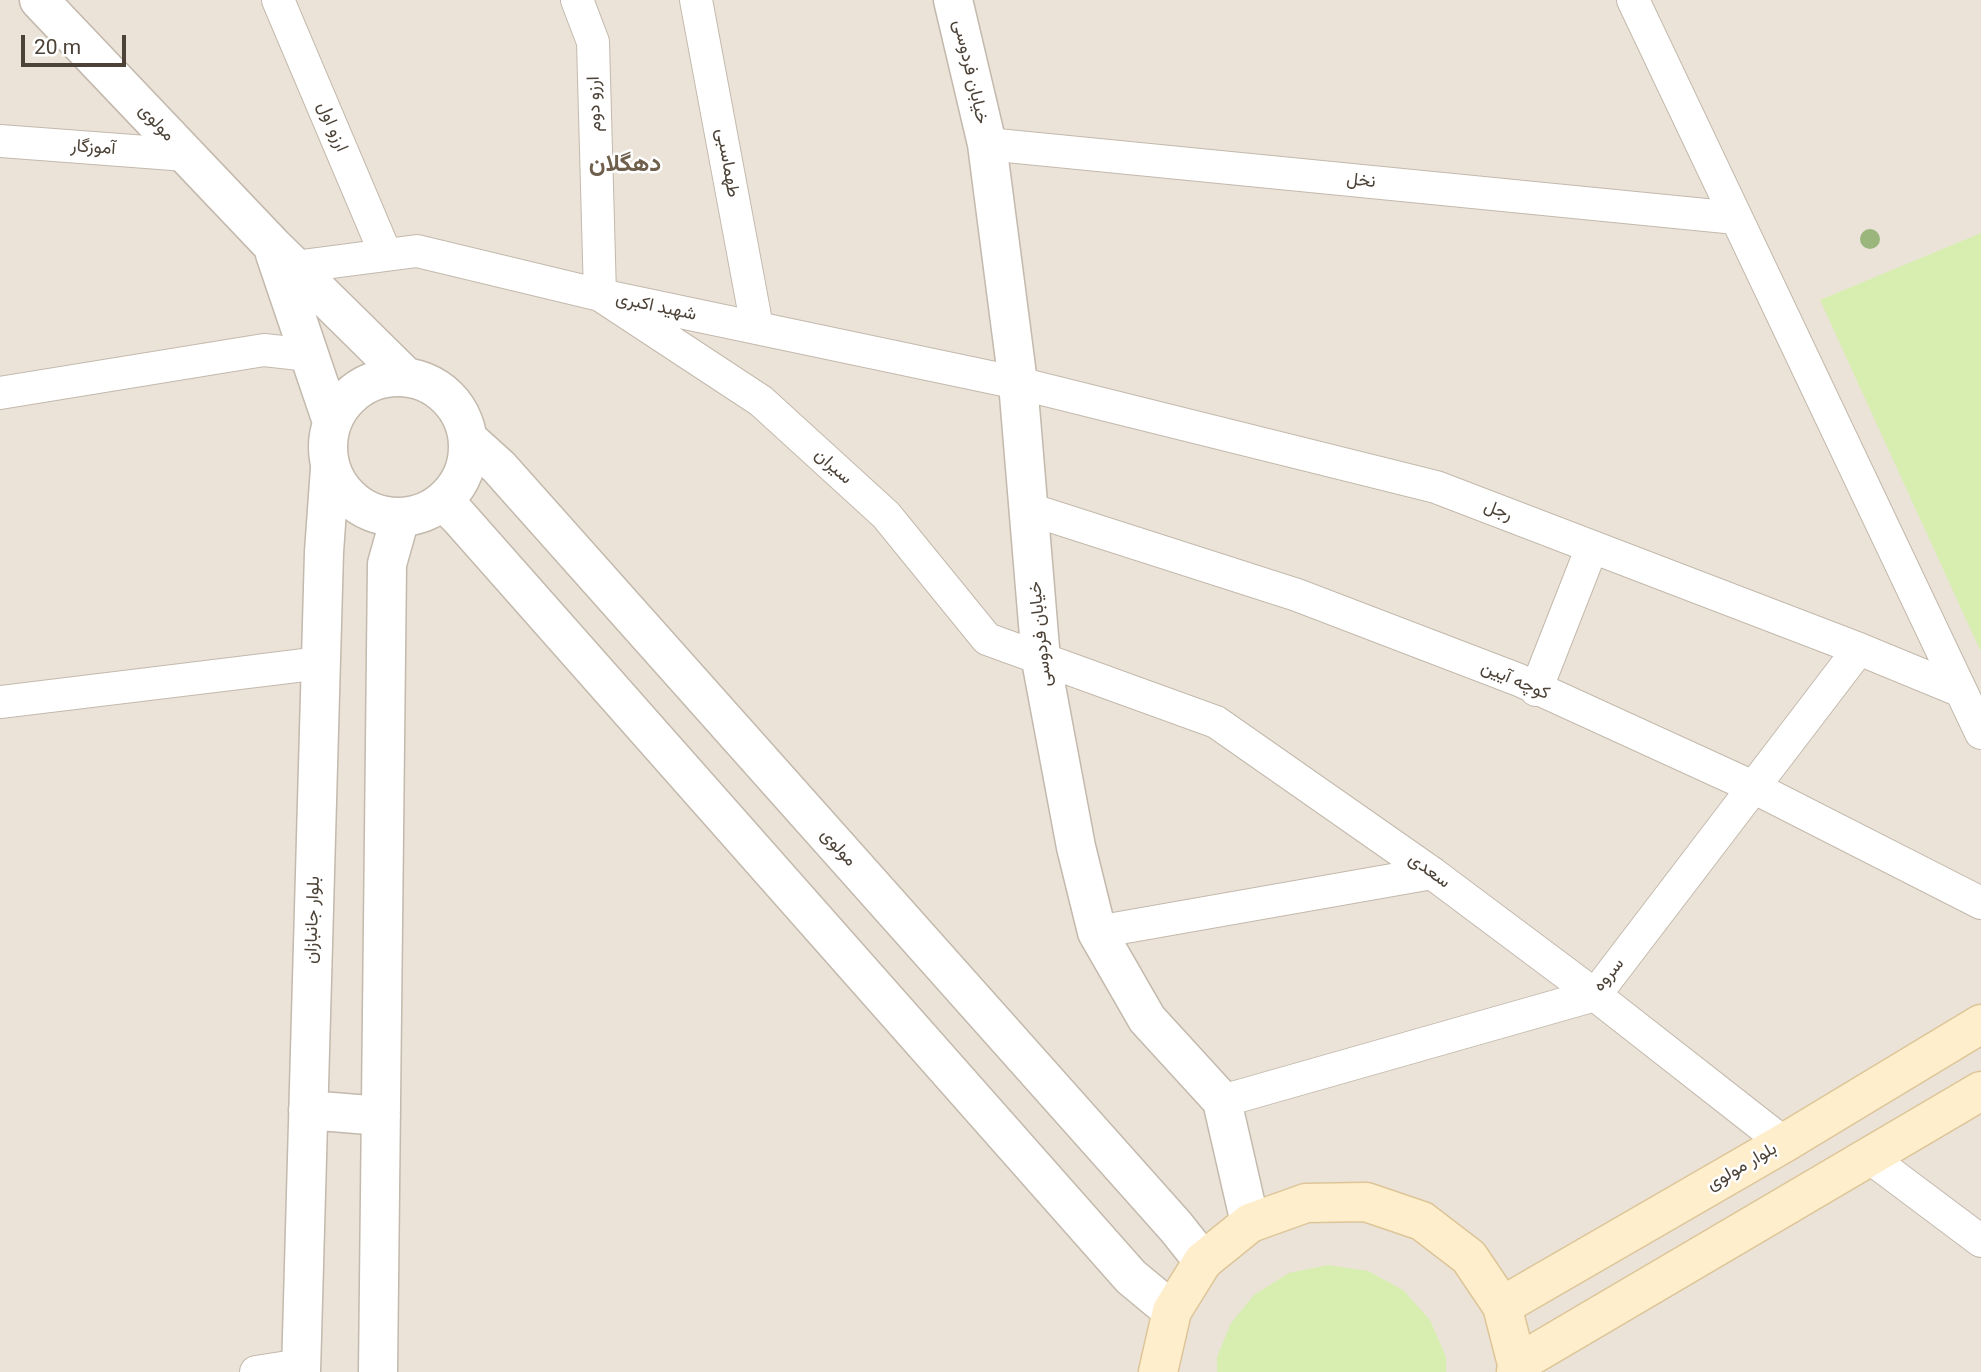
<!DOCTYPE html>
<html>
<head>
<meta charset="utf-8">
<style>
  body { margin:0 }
  #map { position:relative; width:1981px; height:1372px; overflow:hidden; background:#f6f2ea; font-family:Roboto,sans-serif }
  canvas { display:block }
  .scale { position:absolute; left:21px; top:35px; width:105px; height:32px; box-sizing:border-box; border:4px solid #4c4237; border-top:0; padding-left:9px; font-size:21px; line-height:24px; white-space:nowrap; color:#4c4237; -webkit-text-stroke:5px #fff; paint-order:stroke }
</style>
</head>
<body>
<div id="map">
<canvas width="1981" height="1372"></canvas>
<div class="scale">20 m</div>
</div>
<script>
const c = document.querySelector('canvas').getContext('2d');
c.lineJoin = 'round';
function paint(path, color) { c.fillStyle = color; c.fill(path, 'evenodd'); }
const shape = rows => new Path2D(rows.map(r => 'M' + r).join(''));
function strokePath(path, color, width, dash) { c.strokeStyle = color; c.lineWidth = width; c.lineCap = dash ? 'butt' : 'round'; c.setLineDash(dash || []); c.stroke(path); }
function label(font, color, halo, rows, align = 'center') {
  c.font = font + ' Roboto,Vazirmatn,sans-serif'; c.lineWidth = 5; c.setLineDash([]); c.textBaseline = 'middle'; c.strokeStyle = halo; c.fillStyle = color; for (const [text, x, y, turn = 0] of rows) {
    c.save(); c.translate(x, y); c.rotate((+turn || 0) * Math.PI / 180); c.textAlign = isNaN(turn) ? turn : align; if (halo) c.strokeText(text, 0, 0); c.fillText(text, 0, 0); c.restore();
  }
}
const residential = shape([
  [0,0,1981,0,1981,1372,0,1372]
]);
const green = shape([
  [1981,233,1981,652,1820,300],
  [1328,1265,1368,1271,1403,1290,1430,1320,1446,1357,1446,1372,1217,1372,1217,1357,1231,1323,1254,1295,1289,1273]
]);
const minor = shape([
  [278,0,386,255],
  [577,0,593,42,600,295,761,401,886,515,987,639,1216,722,1432,873,1595,995,1784,1143],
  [696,0,757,327],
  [1633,0,1981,733],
  [0,141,186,155],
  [987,144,1736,218],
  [294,267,417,251,600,295,1018,383,1436,487,1859,649,1961,691],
  [0,393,264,350,309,355],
  [1029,509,1297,595,1519,680,1753,787,1981,903],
  [1536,690,1592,547],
  [0,702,321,663],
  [1097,932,1432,873],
  [1222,1101,1595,995,1859,649],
  [1869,1157,1981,1241],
  [256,1372,301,1365]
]);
const tertiary = shape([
  [39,0,272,245,406,377],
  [953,0,987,144,1018,383,1041,660,1076,847,1097,932,1147,1019,1222,1101,1250,1223],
  [275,254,332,422],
  '328 447a70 70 0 1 1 140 0a70 70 0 1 1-140 0Z',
  [468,439,499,467,1176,1227,1203,1261],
  [443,501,459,517,1131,1277,1172,1311],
  [308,1110,381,1116],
  [301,1372,324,552,330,468],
  [378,1372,387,564,400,518]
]);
const secondary = shape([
  [1502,1306,1784,1143,1981,1024],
  [1517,1364,1981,1091],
  [1158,1372,1172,1311,1203,1261,1250,1223,1306,1203,1366,1202,1422,1221,1469,1257,1502,1306,1517,1364,1516,1372]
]);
const trees = [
  [1870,239]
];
const streetNames = [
  ["خیابان فردوسی",970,72,77],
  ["ارزو دوم",595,104,-92],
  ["مولوی",156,123,47],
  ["ارزو اول",332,127,67],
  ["آموزگار",93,148,4],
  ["طهماسبی",727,163,80],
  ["نخل",1361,181,6],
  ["شهید اکبری",656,307,12],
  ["سیران",833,467,42],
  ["رجل",1498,511,21],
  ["خیابان فردوسی",1041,634,-96],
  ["کوچه آیین",1515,681,23],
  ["مولوی",838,848,48],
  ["سعدی",1429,871,36],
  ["بلوار جانبازان",313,920,-88],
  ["سروه",1609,975,-50],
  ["بلوار مولوی",1742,1167,-30]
];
const districtNames = [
  ["دهگلان",625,165]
];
paint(residential, '#ebe3d8');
paint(green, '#d7eeb0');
strokePath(minor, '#c3b9ac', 34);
strokePath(tertiary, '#c3b9ac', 41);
strokePath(secondary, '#ddc598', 41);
strokePath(minor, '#fff', 32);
strokePath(tertiary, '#fff', 38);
strokePath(secondary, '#fec', 38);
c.fillStyle = '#9bb67d';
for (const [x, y] of trees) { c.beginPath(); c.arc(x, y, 10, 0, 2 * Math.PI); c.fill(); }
label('18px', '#4c4237', '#fff', streetNames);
label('bold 24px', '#6f5f4d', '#fff', districtNames);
</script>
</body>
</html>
